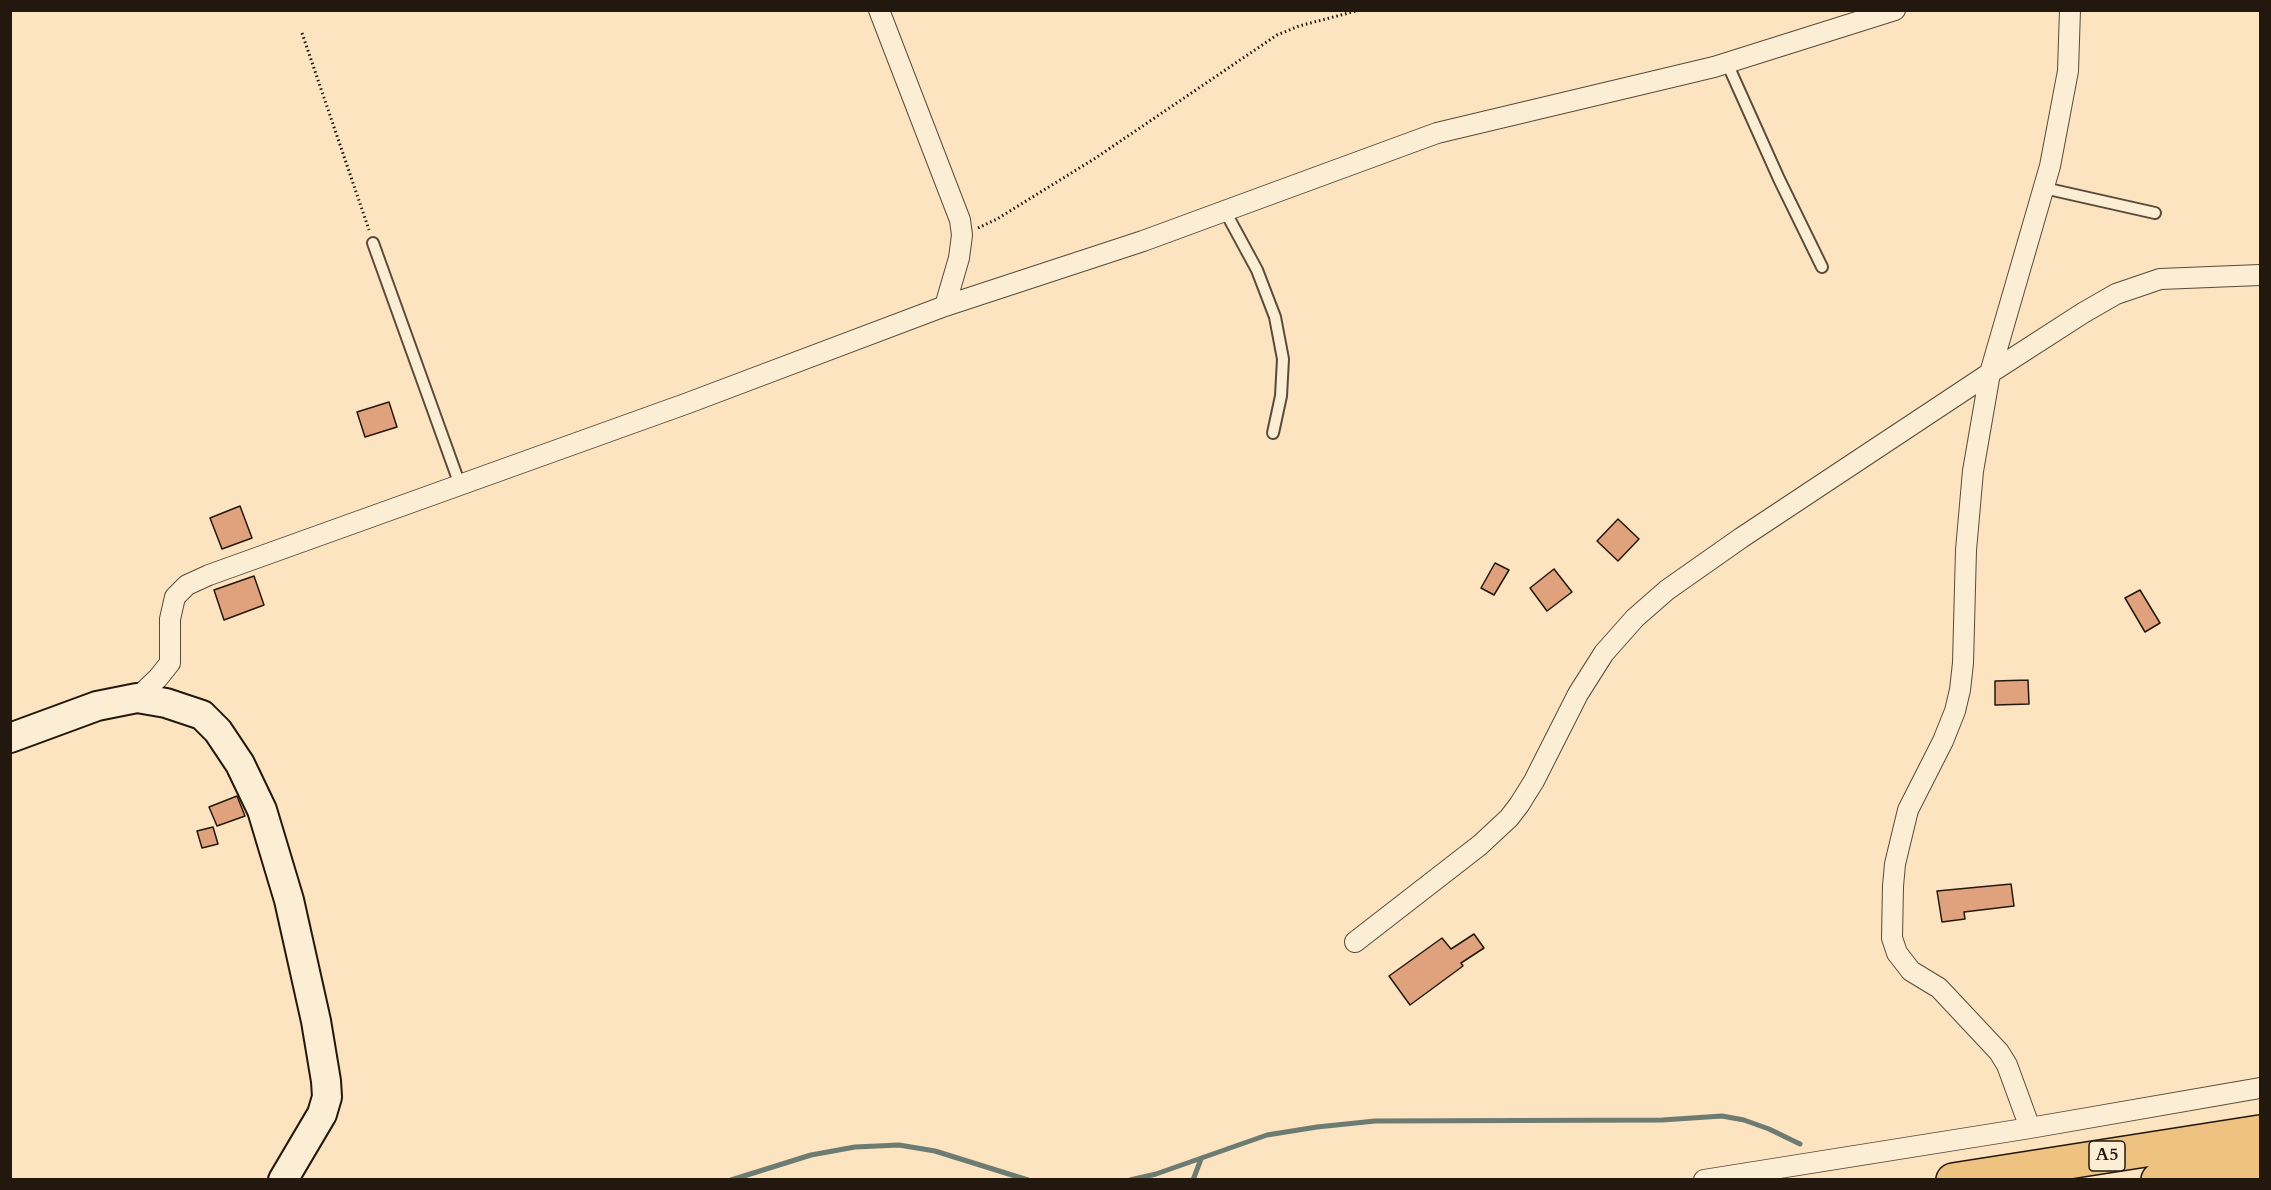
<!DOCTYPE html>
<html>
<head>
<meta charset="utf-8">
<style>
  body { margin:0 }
  #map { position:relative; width:2271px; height:1190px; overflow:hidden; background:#fbe4bf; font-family:Cardo,serif }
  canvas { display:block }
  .frame { position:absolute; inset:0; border:12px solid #23180d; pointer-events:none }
</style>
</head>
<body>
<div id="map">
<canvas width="2271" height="1190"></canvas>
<div class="frame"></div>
</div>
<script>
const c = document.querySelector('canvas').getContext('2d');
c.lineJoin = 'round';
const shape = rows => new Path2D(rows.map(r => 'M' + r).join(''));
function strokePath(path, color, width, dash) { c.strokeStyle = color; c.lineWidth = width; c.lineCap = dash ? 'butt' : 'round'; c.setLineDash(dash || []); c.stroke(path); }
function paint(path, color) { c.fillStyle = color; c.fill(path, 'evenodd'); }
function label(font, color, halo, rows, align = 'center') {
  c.font = font + ' Cardo,serif'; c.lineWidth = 4.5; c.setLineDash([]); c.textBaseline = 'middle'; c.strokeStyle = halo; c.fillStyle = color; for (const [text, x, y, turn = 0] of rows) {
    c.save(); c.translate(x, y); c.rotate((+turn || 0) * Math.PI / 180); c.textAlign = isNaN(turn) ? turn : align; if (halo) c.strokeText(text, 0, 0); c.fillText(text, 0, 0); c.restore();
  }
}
const stream = shape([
  [731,1180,811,1155,855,1147,899,1145,935,1151,1028,1180],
  [1130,1180,1156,1174,1267,1135,1317,1127,1375,1121,1662,1120,1722,1116,1744,1120,1769,1129,1800,1144],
  [1193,1180,1201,1159]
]);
const building = shape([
  [389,402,397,427,365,437,357,412,389,402],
  [240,506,252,538,222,549,210,518,240,506],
  [1618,519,1639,539,1618,561,1597,541,1618,519],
  [1495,563,1509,570,1494,595,1481,588,1495,563],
  [1554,569,1572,592,1547,611,1530,588,1554,569],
  [254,576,264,605,224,620,214,590,254,576],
  [2140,590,2160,623,2145,632,2125,598,2140,590],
  [2028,680,2029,704,1995,705,1995,681,2028,680],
  [237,796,245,816,217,826,209,807,237,796],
  [213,827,218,844,202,848,197,831,213,827],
  [2011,884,2014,906,1964,912,1965,919,1942,922,1937,891,2011,884],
  [1474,934,1484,948,1461,963,1463,966,1410,1005,1389,976,1442,938,1451,949,1474,934]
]);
const path = shape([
  [302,33,369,230],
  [978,228,997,219,1094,159,1277,35,1299,26,1360,10]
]);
const lane = shape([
  [1727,63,1779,179,1822,267],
  [2044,188,2155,213],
  [1225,211,1257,270,1275,317,1283,359,1281,396,1273,433],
  [373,243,460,485]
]);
const street = shape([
  [879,10,960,220,962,235,959,258,945,306],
  [137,698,158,678,170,663,170,619,175,597,187,585,209,575,688,403,945,306,1143,241,1437,133,1714,67,1895,10],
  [1355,942,1480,845,1509,818,1519,805,1534,781,1578,694,1604,653,1635,618,1667,590,1741,538,1990,373,2083,313,2116,294,2160,279,2260,275],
  [2030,1128,2007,1065,1999,1052,1939,988,1911,971,1897,953,1892,938,1893,886,1895,864,1908,810,1943,741,1955,711,1960,690,1963,663,1966,550,1973,471,1990,373,2050,166,2068,71,2070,10],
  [1704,1180,2030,1128,2260,1088]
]);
const secondary = shape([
  [10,738,97,706,137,698,166,703,202,715,218,731,240,764,262,810,289,900,316,1021,326,1081,327,1097,322,1114,283,1180]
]);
const highway = shape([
  [1953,1180,2260,1132],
  [2158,1180,2260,1162]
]);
const shields = [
  [2107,1156,36]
];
const shieldNames = [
  ["Α5",2107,1156]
];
strokePath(stream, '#6d7c72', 5);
paint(building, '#e0a17d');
strokePath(building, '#23180d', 1.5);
strokePath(lane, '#594b3a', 14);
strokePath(street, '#594b3a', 22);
strokePath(secondary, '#23180d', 32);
strokePath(highway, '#23180d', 36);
strokePath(path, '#23180d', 3, [1.5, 3]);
strokePath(lane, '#fcedd5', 10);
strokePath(street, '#fcedd5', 20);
strokePath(secondary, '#fcedd5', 28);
strokePath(highway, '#eec280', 33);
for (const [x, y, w] of shields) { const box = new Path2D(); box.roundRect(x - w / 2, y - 15, w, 30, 4.5); c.fillStyle = '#fcedd5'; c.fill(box); strokePath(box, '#23180d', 1.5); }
label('bold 18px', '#23180d', null, shieldNames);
</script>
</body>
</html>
